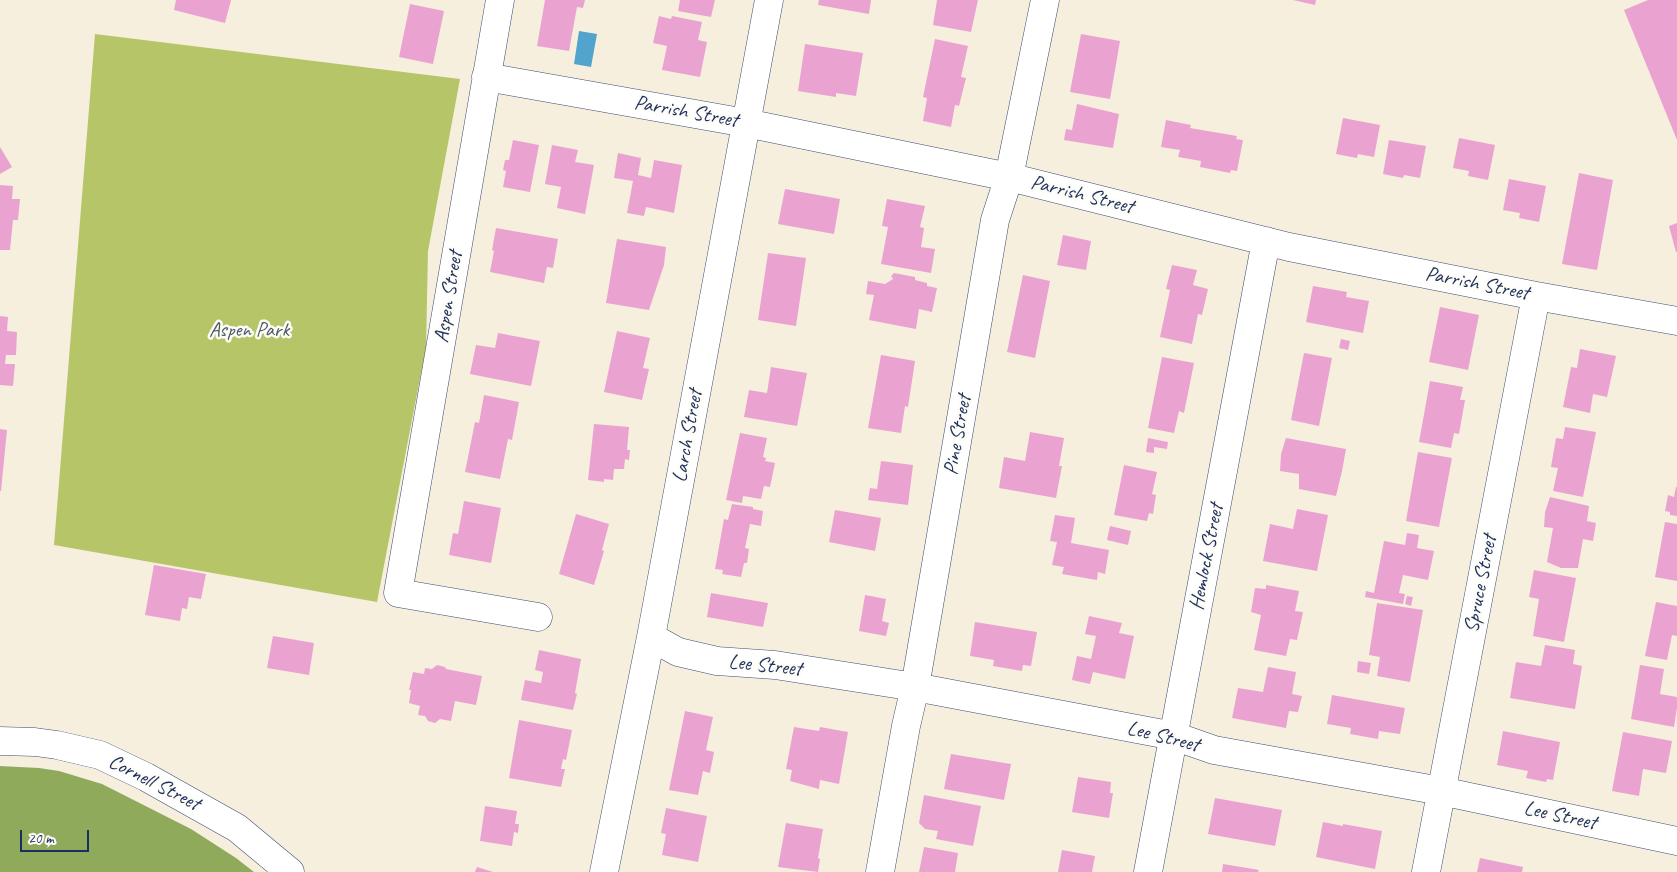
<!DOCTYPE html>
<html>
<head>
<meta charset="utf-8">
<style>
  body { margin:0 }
  #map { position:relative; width:1677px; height:872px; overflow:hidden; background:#f6efde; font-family:Caveat,sans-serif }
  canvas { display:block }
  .scale { position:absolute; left:20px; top:830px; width:69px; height:22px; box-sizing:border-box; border:2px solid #1b2f5e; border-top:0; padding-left:6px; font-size:15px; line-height:18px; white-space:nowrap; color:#1b2f5e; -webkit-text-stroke:4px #fdfcf7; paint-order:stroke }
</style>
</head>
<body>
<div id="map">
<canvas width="1677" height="872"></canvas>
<div class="scale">20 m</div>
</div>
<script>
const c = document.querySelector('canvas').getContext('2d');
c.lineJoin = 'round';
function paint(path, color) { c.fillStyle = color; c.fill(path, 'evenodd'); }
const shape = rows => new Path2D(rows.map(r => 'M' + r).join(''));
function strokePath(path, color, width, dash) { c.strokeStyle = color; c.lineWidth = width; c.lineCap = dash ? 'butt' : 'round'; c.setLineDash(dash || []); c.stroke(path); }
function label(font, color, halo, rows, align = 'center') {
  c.font = font + ' Caveat,sans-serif'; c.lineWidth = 5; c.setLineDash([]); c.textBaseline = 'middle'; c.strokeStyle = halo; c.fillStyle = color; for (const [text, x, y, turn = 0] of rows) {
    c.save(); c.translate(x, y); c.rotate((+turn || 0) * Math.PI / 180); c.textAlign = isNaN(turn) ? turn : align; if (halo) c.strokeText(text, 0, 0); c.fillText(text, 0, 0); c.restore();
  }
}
const green = shape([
  [95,34,460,79,428,251,426,347,377,602,54,545]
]);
const forest = shape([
  [0,766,39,768,59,771,102,784,191,829,236,858,254,872,0,872]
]);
const water = shape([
  [579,31,597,34,591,67,574,64]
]);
const building = shape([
  [176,0,231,0,225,23,174,10],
  [545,0,585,0,583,8,577,7,569,51,537,46],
  [680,0,715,0,711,17,678,11],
  [819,0,871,0,869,14,818,5],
  [937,0,978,0,971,32,933,25],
  [1293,0,1316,0,1315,5],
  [1648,0,1677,0,1677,140,1624,10],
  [410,4,444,11,433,64,399,57],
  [659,16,671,19,672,16,702,22,698,40,707,42,700,77,662,70,667,46,653,43],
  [1081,34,1120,41,1110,99,1070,92],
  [935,39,968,46,961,77,966,78,959,106,955,105,951,127,923,121,927,98,923,97],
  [805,44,863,53,856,96,836,93,836,97,798,91],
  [1077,104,1119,114,1113,148,1064,140,1066,129,1072,130],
  [1343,118,1380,125,1374,157,1358,154,1357,158,1336,154],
  [1166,120,1191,125,1190,128,1237,136,1236,139,1243,140,1237,171,1231,170,1230,173,1200,167,1201,161,1178,157,1180,150,1161,147],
  [1459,138,1495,145,1488,180,1468,176,1469,171,1453,168],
  [513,140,539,145,530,192,503,187,506,171,503,170,505,160,509,160],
  [1389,140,1426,146,1420,178,1404,175,1403,178,1383,174],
  [552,145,578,150,575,162,594,165,585,214,557,208,561,187,545,184],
  [0,147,12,167,0,174],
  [618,153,641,158,638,175,651,178,654,160,682,165,674,213,646,207,644,216,627,213,633,181,614,178],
  [1579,173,1613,180,1597,270,1562,264],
  [1509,179,1546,186,1539,222,1519,218,1520,213,1503,210],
  [0,185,13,186,12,199,20,199,18,220,13,220,10,250,0,250],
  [785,189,840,199,834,234,778,224],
  [887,199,925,206,920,227,924,228,921,247,935,249,931,273,881,264,888,227,882,226],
  [1677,223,1677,252,1676,252,1669,226],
  [496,228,558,239,553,268,547,267,544,283,490,272,494,251,492,250],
  [1063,235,1091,241,1086,270,1057,265],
  [617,239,666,247,664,265,649,310,606,303],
  [768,253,806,258,796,326,758,320],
  [1172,265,1197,270,1193,285,1208,289,1202,315,1198,314,1192,344,1160,337,1170,290,1166,289],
  [894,273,915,277,915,280,927,283,927,286,937,288,932,312,919,309,916,329,869,320,874,295,866,294,868,281,885,284,893,279,891,276],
  [1023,275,1050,281,1035,358,1007,352],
  [1313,286,1347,292,1346,297,1369,301,1363,333,1306,322],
  [1440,307,1479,315,1468,370,1429,362],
  [0,316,8,317,7,331,17,332,16,355,6,355,5,364,15,364,13,386,0,385],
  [617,331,650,338,643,368,649,369,642,400,604,392],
  [498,333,540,341,531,386,470,374,476,345,495,348],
  [1341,339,1350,341,1348,350,1339,348],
  [1580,349,1616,356,1607,397,1593,394,1590,413,1563,407,1571,367,1577,368],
  [1304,353,1332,358,1319,426,1291,420],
  [881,355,915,361,908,407,905,406,901,433,868,428],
  [1162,357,1194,363,1184,413,1179,411,1174,433,1148,428],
  [771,367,807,373,797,426,744,417,749,390,767,393],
  [1430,381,1463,387,1460,400,1465,400,1459,434,1454,433,1451,448,1419,442],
  [484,395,519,402,512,440,508,439,500,479,465,472,475,422,479,423],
  [594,424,629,427,627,450,630,450,629,460,625,459,624,469,614,469,613,480,604,479,604,482,588,480],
  [1565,427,1596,432,1583,497,1553,491,1558,468,1551,467,1556,438,1563,439],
  [0,429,7,430,1,491,0,491],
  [1030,432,1064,438,1059,466,1062,466,1056,498,999,488,1004,457,1025,461],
  [740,433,767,438,763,457,766,458,765,461,775,463,770,487,764,486,761,499,743,496,742,503,726,500],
  [1148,438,1168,442,1167,449,1154,447,1154,453,1146,452],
  [1286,438,1346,449,1342,471,1336,496,1299,489,1299,474,1280,471,1281,454],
  [1418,452,1452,458,1439,527,1406,521],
  [881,461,913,465,908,505,868,500,870,488,877,489],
  [1124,465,1157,472,1152,494,1156,495,1153,514,1149,513,1147,521,1114,515],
  [1676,487,1677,487,1677,516,1670,515,1670,512,1665,511,1668,495,1674,497],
  [1550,497,1589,506,1587,521,1596,523,1593,541,1583,539,1578,568,1561,568,1547,562,1553,528,1544,527,1545,512],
  [464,501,501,508,491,563,449,555,453,533,458,534],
  [732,504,753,507,753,509,763,511,761,526,750,524,745,548,749,549,747,563,744,563,741,577,722,574,723,570,715,569,724,519,728,520],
  [1297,509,1328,515,1317,571,1263,561,1270,524,1293,529],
  [835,510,881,518,875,551,829,542],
  [576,514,609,524,602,550,604,551,594,585,559,574],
  [1055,515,1075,518,1071,543,1109,550,1105,574,1098,572,1097,580,1062,574,1064,567,1052,565,1057,542,1050,541],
  [1665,522,1677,524,1677,581,1655,577],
  [1110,526,1131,531,1128,545,1107,540],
  [1407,533,1419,535,1417,548,1434,551,1428,580,1403,575,1399,593,1405,594,1403,604,1365,597,1366,591,1374,593,1384,541,1405,545],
  [154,565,206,574,201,599,189,597,187,609,182,608,180,621,145,615],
  [1534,570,1576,578,1564,642,1533,636,1539,599,1529,597],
  [1266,585,1299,591,1295,611,1303,612,1297,640,1290,639,1286,656,1254,650,1261,615,1251,612,1255,588,1266,589],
  [711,593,768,603,763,627,707,617],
  [865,595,886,599,882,621,889,623,886,636,859,631],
  [1407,596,1413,597,1411,606,1405,604],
  [1656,602,1677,606,1677,636,1672,635,1667,660,1645,656],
  [1377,603,1423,610,1410,682,1377,676,1380,657,1369,655],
  [1089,616,1122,623,1119,633,1134,636,1125,679,1093,672,1090,684,1072,680,1077,656,1091,659,1096,636,1085,634],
  [975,622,1037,632,1031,666,1023,665,1022,671,993,666,994,660,970,656],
  [273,636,314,643,309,675,267,668],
  [1545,645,1575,650,1573,664,1582,666,1575,709,1510,698,1516,662,1541,666],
  [539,650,581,659,575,693,577,694,573,710,521,700,525,680,541,683,543,672,535,670],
  [1358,661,1371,663,1369,674,1357,672],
  [437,665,445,667,446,669,482,676,476,705,455,701,451,721,440,719,435,723,428,721,425,716,418,715,420,706,409,703,411,690,409,690,413,672,424,674,425,668,432,669],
  [1640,665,1664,669,1660,694,1677,697,1677,708,1674,727,1631,719],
  [1268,667,1296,672,1292,694,1302,696,1298,712,1289,711,1286,728,1232,718,1238,688,1263,692],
  [1332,695,1405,708,1400,734,1379,731,1378,739,1350,734,1351,728,1327,724],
  [685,711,713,717,706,750,714,752,710,773,703,771,698,795,669,790],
  [519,720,572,730,566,760,563,759,561,769,565,769,561,787,509,778],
  [794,727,819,731,820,727,848,732,839,784,820,780,819,789,790,781,792,770,786,769],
  [1503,731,1560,742,1553,780,1547,779,1546,782,1526,778,1528,771,1497,765],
  [1623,732,1672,741,1666,773,1643,769,1639,796,1612,791],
  [951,754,1011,764,1004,800,944,789],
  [1078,777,1111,782,1110,793,1113,793,1109,818,1072,812],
  [924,795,981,806,973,846,936,839,938,831,925,829,919,823],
  [1215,798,1282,810,1275,846,1208,834],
  [485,806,517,811,515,824,519,824,518,833,514,832,512,846,480,841],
  [666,808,707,816,698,862,662,855,666,834,661,833],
  [1323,822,1343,826,1343,824,1382,831,1375,869,1316,857],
  [786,823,823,829,818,858,820,859,818,872,778,867],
  [924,847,958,853,955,872,919,872],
  [1062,850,1095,856,1092,872,1058,872],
  [1480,858,1523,867,1522,872,1477,872],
  [1223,864,1259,870,1258,872,1222,872],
  [477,867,493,872,475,872]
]);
const minor = shape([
  [500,0,398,593,538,617],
  [486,77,746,123,1009,177,1289,247,1536,296,1677,321],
  [651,637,678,652,717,661,775,665,915,687,1174,736,1214,750,1441,791,1677,841],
  [0,741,35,742,57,745,100,755,146,777,237,828,290,872],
  [604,872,651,637,769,0],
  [880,872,906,726,915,687,995,220,1009,177,1045,0],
  [1148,872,1266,241],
  [1426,872,1536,296]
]);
const streetNames = [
  ["Parrish Street",686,112,10],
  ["Parrish Street",1082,195,14],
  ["Parrish Street",1477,284,11],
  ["Aspen Street",449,297,-81],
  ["Pine Street",958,435,-80],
  ["Larch Street",688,436,-80],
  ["Hemlock Street",1207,557,-79],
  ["Spruce Street",1481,584,-79],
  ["Lee Street",765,666,6],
  ["Lee Street",1163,737,14],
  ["Cornell Street",154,783,27],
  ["Lee Street",1560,816,12]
];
const parkNames = [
  ["Aspen Park",249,330]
];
paint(green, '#b6c567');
paint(forest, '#90aa5c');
paint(water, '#52a4cd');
paint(building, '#eaa3d1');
strokePath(minor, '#3c4c71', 29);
strokePath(minor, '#fff', 28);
label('21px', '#1b2f5e', '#fdfcf7', streetNames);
label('21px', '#4a5c61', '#fdfcf7', parkNames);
</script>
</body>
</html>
